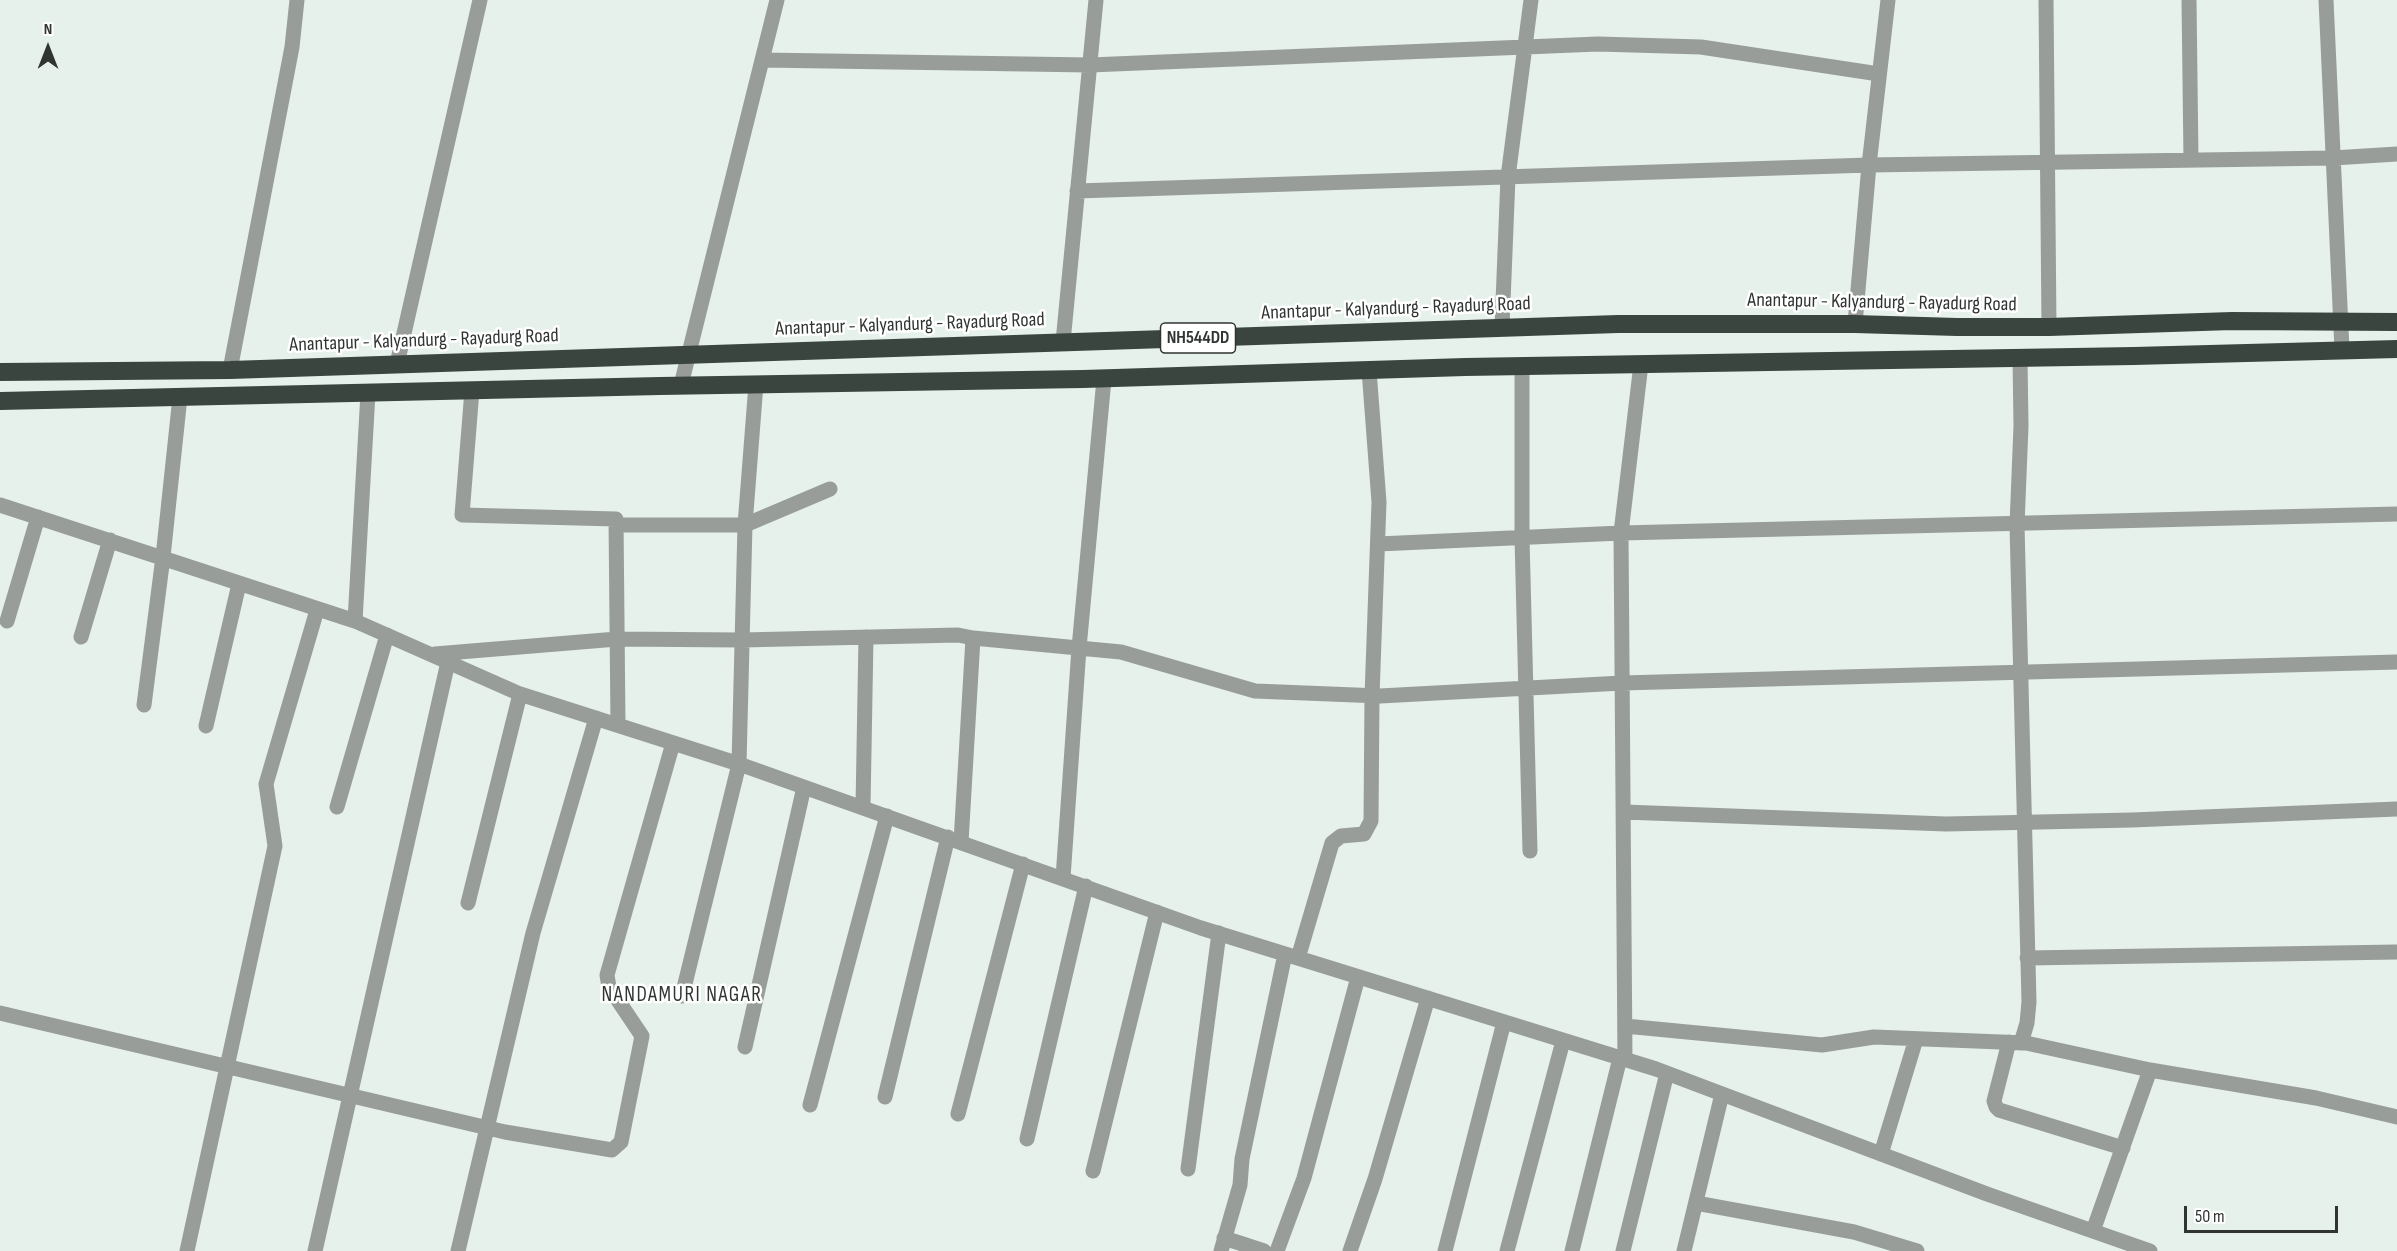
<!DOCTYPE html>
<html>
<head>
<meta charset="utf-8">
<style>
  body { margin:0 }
  #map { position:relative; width:2397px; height:1251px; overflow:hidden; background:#e5f1ea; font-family:"Sofia Sans Condensed",sans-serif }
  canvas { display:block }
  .north { position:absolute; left:18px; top:18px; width:60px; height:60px; -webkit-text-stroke:4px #fff; paint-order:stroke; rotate:0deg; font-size:16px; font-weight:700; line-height:24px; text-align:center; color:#303532 }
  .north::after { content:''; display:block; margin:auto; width:21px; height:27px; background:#303532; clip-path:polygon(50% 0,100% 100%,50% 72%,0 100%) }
  .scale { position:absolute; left:2184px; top:1206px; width:154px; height:27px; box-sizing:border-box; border:3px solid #303532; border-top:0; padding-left:8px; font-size:18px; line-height:21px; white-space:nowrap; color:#303532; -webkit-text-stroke:4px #fff; paint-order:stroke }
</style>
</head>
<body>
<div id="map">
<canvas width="2397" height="1251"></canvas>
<div class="north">N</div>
<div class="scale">50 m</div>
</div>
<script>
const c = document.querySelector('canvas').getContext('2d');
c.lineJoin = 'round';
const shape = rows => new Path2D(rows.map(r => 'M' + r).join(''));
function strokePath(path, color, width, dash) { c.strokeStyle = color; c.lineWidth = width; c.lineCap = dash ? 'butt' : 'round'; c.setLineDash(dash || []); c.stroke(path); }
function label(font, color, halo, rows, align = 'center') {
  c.font = font + ' "Sofia Sans Condensed",sans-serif'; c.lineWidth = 5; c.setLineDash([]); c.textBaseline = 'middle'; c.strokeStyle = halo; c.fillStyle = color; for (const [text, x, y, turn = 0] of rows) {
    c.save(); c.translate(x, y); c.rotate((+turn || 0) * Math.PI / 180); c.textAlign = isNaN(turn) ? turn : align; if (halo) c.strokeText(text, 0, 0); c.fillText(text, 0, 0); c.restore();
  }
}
const street = shape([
  [2046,0,2049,327],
  [2189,0,2191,160],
  [2326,0,2342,350],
  [762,60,1090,65,1598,44,1701,47,1879,74],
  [1077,191,1869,165,2333,158,2397,154],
  [1855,324,1869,165,1888,0],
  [1502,327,1508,177,1531,0],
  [1063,342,1096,0],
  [2020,358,2021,426,2017,525,2029,1002,2027,1023,2021,1043],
  [397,364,480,0],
  [1522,365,1522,538,1530,851],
  [230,370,292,47,297,0],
  [681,385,777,0],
  [472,390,462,515,616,519,618,725],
  [0,505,355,621,520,694,739,764,1201,928,1656,1069,1987,1194,2150,1251],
  [616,525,745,525,830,489],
  [1378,544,1621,533,2397,514],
  [7,621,38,517],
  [355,621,368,393],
  [81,637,110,540],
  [973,638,1121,652,1255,691,1380,696,1622,683,2397,662],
  [435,654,617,639,742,640,958,635,973,638,961,842],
  [144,705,163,557,180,397],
  [206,726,239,584],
  [337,807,387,635],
  [863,807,866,637],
  [1624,812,1946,824,2132,820,2397,809],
  [1063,878,1079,648,1104,379],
  [468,903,520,694],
  [1298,958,1332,843,1341,836,1364,834,1371,821,1372,696,1379,502,1369,370],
  [2027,958,2397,952],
  [682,996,739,764,745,525,756,384],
  [0,1013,505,1132,612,1150,621,1142,642,1036,609,987,607,975,673,743],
  [1625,1026,1822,1045,1874,1037,2026,1043,2150,1070,2316,1098,2397,1117],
  [2009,1042,1994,1101,1996,1107,1999,1110,2123,1148],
  [745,1047,804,787],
  [1625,1060,1621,533,1641,364],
  [885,1097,948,837],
  [810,1105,887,816],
  [958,1114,1023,864],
  [1027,1139,1086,886],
  [1881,1154,1916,1039],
  [1188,1169,1219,933],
  [1093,1171,1157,912],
  [1696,1203,1854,1232,1917,1251],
  [2093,1231,2150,1070],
  [1224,1238,1264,1251],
  [187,1251,275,846,266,784,317,610],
  [315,1251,448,662],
  [458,1251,533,933,596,718],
  [1221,1251,1240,1185,1242,1159,1285,954],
  [1277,1251,1304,1178,1358,977],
  [1350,1251,1375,1179,1428,998],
  [1445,1251,1504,1022],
  [1507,1251,1563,1041],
  [1572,1251,1620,1058],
  [1623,1251,1667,1073],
  [1684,1251,1722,1094]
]);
const highway = shape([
  [0,372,230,370,1618,324,1855,324,1957,327,2049,327,2232,321,2397,322],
  [0,401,660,386,1083,379,1465,367,2134,356,2397,349]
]);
const shields = [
  [1198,338,75]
];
const shieldNames = [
  ["NH544DD",1198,338]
];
const streetNames = [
  ["Anantapur - Kalyandurg - Rayadurg Road",1882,303,1],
  ["Anantapur - Kalyandurg - Rayadurg Road",1396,309,-2],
  ["Anantapur - Kalyandurg - Rayadurg Road",910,325,-2],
  ["Anantapur - Kalyandurg - Rayadurg Road",424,341,-2]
];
const neighbourhoodNames = [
  ["NANDAMURI NAGAR",682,996]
];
strokePath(street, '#989d9a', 15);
strokePath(highway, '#3b453f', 18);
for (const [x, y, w] of shields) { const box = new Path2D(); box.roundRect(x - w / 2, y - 15, w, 30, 4.5); c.fillStyle = '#fff'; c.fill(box); strokePath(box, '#303532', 1.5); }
label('bold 18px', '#303532', null, shieldNames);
label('20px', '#303532', '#fff', streetNames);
c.letterSpacing = '1.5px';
label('21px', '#303532', '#fff', neighbourhoodNames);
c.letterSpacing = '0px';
</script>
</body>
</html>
